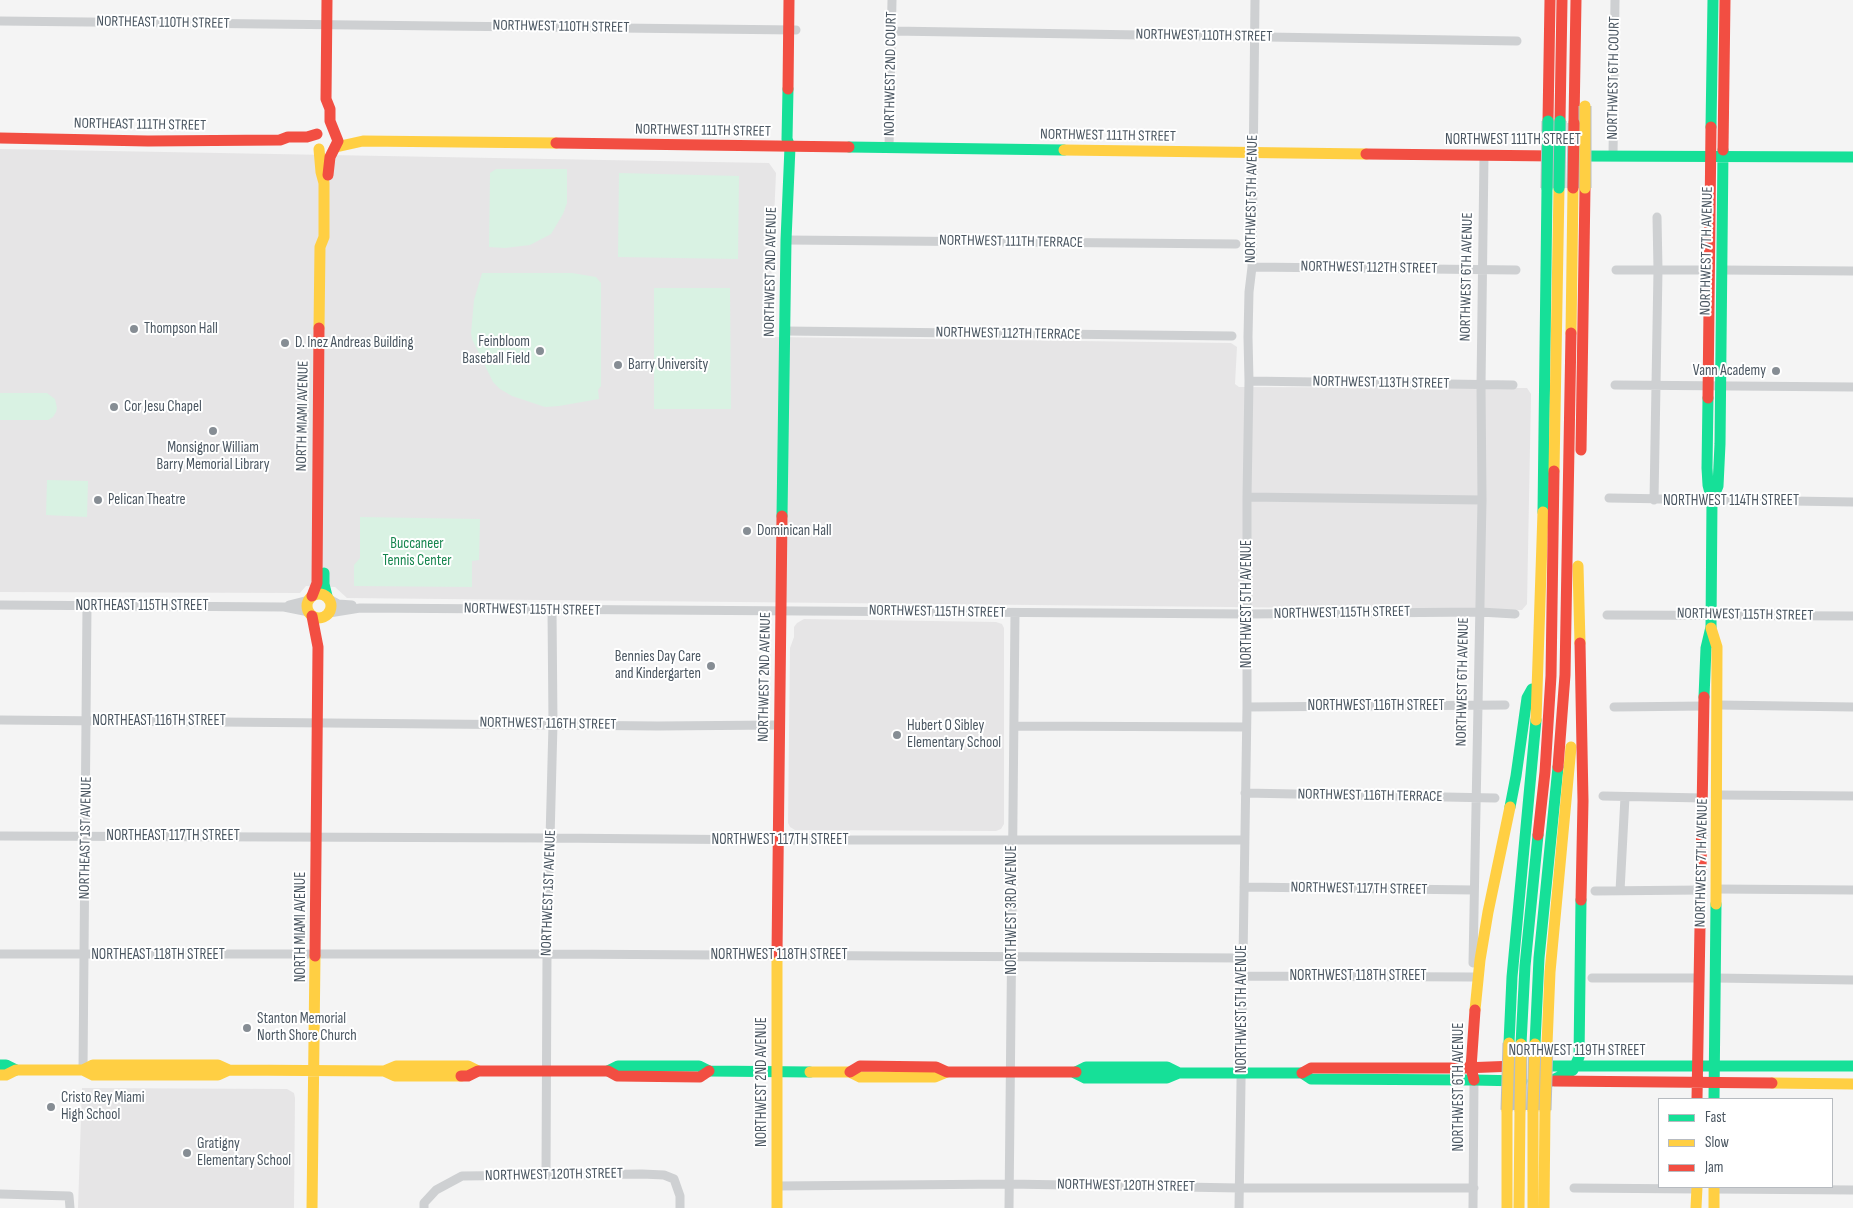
<!DOCTYPE html>
<html>
<head>
<meta charset="utf-8">
<style>
  body { margin:0 }
  #map { position:relative; width:1853px; height:1208px; overflow:hidden; background:#f4f4f4; font-family:"Sofia Sans Condensed",sans-serif }
  canvas { display:block }
  .legend { position:absolute; left:1658px; top:1098px; width:175px; height:90px; box-sizing:border-box; background:#fff; border:1px solid #b7bbc0; margin:0; padding:6px 9px; list-style:none; font-size:15px; color:#4a5661 }
  .legend li { display:flex; align-items:center; gap:10px; height:25px }
  .legend b { width:25px; border:1px solid #b7bbc0 }
</style>
</head>
<body>
<div id="map">
<canvas width="1853" height="1208"></canvas>
<ul class="legend">
<li><b style="height:6px;background:#16e098"></b>Fast</li>
<li><b style="height:6px;background:#ffcf43"></b>Slow</li>
<li><b style="height:6px;background:#f24e42"></b>Jam</li>
</ul>
</div>
<script>
const c = document.querySelector('canvas').getContext('2d');
c.lineJoin = 'round';
function paint(path, color) { c.fillStyle = color; c.fill(path, 'evenodd'); }
const shape = rows => new Path2D(rows.map(r => 'M' + r).join(''));
function strokePath(path, color, width, dash) { c.strokeStyle = color; c.lineWidth = width; c.lineCap = dash ? 'butt' : 'round'; c.setLineDash(dash || []); c.stroke(path); }
function label(font, color, halo, rows, align = 'center') {
  c.font = font + ' "Sofia Sans Condensed",sans-serif'; c.lineWidth = 4; c.setLineDash([]); c.textBaseline = 'middle'; c.strokeStyle = halo; c.fillStyle = color; for (const [text, x, y, turn = 0] of rows) {
    c.save(); c.translate(x, y); c.rotate((+turn || 0) * Math.PI / 180); c.textAlign = isNaN(turn) ? turn : align; if (halo) c.strokeText(text, 0, 0); c.fillText(text, 0, 0); c.restore();
  }
}
const education = shape([
  [0,149,769,163,776,173,769,332,772,337,1231,343,1237,347,1235,384,1239,387,1527,388,1531,394,1527,604,1522,610,347,598,335,587,306,586,300,593,0,592],
  [804,619,996,622,1002,624,1004,628,1004,824,1001,829,996,831,795,830,790,827,788,823,790,648,794,637,794,627,797,623],
  [82,1088,287,1089,294,1093,295,1098,294,1208,78,1208]
]);
const green = shape([
  [496,169,567,169,567,203,563,214,551,234,530,245,505,248,489,247,490,173],
  [619,173,739,176,738,259,618,257],
  [482,273,572,273,596,277,601,283,601,386,598,390,599,399,559,406,545,407,512,396,500,389,493,382,472,339,471,333,474,300],
  [654,288,730,288,731,409,654,409],
  [0,393,47,393,55,399,57,408,56,412,53,417,48,420,0,420],
  [47,480,88,481,87,517,46,515],
  [360,517,480,519,479,560,472,561,472,587,354,586,354,565,360,558]
]);
const street = shape([
  [0,21,796,30],
  [892,31,1517,41],
  [889,148,892,0],
  [1613,155,1615,0],
  [786,240,1236,244],
  [1252,267,1516,270],
  [1616,270,1710,270],
  [1722,270,1853,271],
  [785,331,1232,336],
  [1249,381,1513,385],
  [1615,385,1853,387],
  [1247,497,1482,500],
  [1609,498,1853,502],
  [1654,500,1658,270,1657,217],
  [329,599,338,604,352,605],
  [0,605,284,607,309,612],
  [289,605,309,600],
  [329,613,360,608,1246,614,1480,612,1515,614],
  [1607,615,1853,616],
  [1718,705,1853,707],
  [1247,707,1505,705],
  [1614,707,1704,706],
  [0,720,658,726,779,725],
  [1014,726,1246,727],
  [1245,793,1495,798],
  [1719,795,1853,796],
  [1603,796,1703,798],
  [0,836,550,838,778,840,1244,840],
  [1244,887,1474,890],
  [1716,889,1853,890],
  [1595,891,1701,890],
  [1620,891,1625,797],
  [0,954,547,954,1242,958],
  [1473,963,1482,500,1481,385,1484,156],
  [1242,976,1473,977],
  [1592,978,1699,978],
  [1715,978,1853,980],
  [83,1070,87,605],
  [546,1175,547,954,553,724,552,610],
  [778,1186,1009,1184,1239,1188,1474,1188],
  [1574,1188,1697,1189],
  [1714,1189,1853,1190],
  [0,1194,69,1196,70,1208],
  [424,1208,424,1203,436,1190,462,1176,642,1174,664,1175,674,1179,680,1196,680,1208],
  [1009,1208,1015,613],
  [1239,1208,1247,707,1247,497,1249,381,1248,337,1249,292,1252,267,1255,0],
  [1473,1208,1474,1080]
]);
const fast = shape([
  [1711,127,1713,0],
  [849,147,1064,150],
  [1578,156,1853,157],
  [1712,500,1718,486,1720,444,1723,150],
  [1543,512,1547,188],
  [782,516,786,240,790,147,787,139,788,89],
  [324,573,324,584,327,596],
  [1704,697,1706,648,1711,627,1712,500,1708,485,1707,468,1708,398],
  [1510,807,1516,776,1527,698,1532,689],
  [1509,1043,1512,977,1536,720],
  [1521,1044,1525,966,1538,835],
  [1535,1044,1539,958,1558,767],
  [0,1065,6,1065,16,1070],
  [1538,1066,1576,1066],
  [1576,1066,1853,1066],
  [608,1071,618,1066,699,1066,709,1071,810,1072],
  [1076,1072,1086,1067,1167,1067,1179,1073],
  [1075,1073,1085,1078,1167,1078,1179,1073,1302,1073,1311,1079,1474,1080],
  [1474,1080,1522,1081],
  [1551,1081,1573,1070,1579,1057,1581,900],
  [1714,1099,1716,904]
]);
const slow = shape([
  [336,147,363,141,556,143],
  [319,149,321,172,324,183,324,237,320,247,319,328],
  [1064,150,1366,154],
  [1571,333,1573,188],
  [1554,471,1559,188],
  [1578,566,1580,643],
  '307 606a12 12 0 1 1 24 0a12 12 0 1 1-24 0Z',
  [1711,628,1717,647,1716,904],
  [1536,720,1543,512],
  [777,953,777,1208],
  [1475,1010,1480,960,1488,912,1510,807],
  [1547,1044,1550,972,1571,747],
  [83,1070,93,1065,218,1065,229,1070,384,1071,395,1076,461,1076],
  [384,1071,396,1066,468,1066,478,1071],
  [810,1072,850,1072,860,1077,935,1077,947,1072],
  [0,1075,6,1075,16,1070,83,1070,93,1075,218,1075,229,1070],
  [1772,1083,1853,1084],
  [1507,1110,1507,1208],
  [1533,1110,1533,1208],
  [1714,1187,1714,1208],
  [312,1208,315,956],
  [1519,1208,1520,1110],
  [1544,1208,1545,1110],
  [1696,1208,1697,1187]
]);
const jam = shape([
  [327,0,326,99,330,109,330,121,338,141,330,157,328,175],
  [788,89,789,0],
  [1548,121,1550,0],
  [1560,121,1562,0],
  [1574,122,1576,0],
  [0,138,148,141,280,140,288,137,307,137,317,134],
  [556,143,849,147],
  [1723,150,1725,0],
  [1366,154,1556,156],
  [1708,398,1711,127],
  [1581,450,1585,188],
  [312,596,317,583,319,328],
  [312,616,318,647,315,956],
  [1580,643,1583,801,1581,900],
  [1558,767,1565,675,1571,333],
  [1538,835,1545,772,1551,676,1554,471],
  [777,953,782,516],
  [850,1072,860,1066,936,1067,947,1072,1076,1072],
  [1302,1073,1311,1068,1463,1068,1516,1066],
  [461,1076,468,1076,478,1071,608,1071,617,1076,700,1077,709,1071],
  [1474,1080,1471,1068,1475,1010],
  [1554,1081,1772,1083],
  [1697,1099,1704,697]
]);
const fastBridge = shape([
  [1547,188,1548,121],
  [1559,188,1560,121]
]);
const slowBridge = shape([
  [1585,106,1585,188],
  [1507,1110,1509,1043],
  [1520,1110,1521,1044],
  [1533,1110,1535,1044],
  [1545,1110,1547,1044]
]);
const jamBridge = shape([
  [1573,188,1574,123]
]);
const markers = [
  [134,329,5,"#868d94"],
  [285,343,5,"#868d94"],
  [540,351,5,"#868d94"],
  [618,365,5,"#868d94"],
  [1776,371,5,"#868d94"],
  [114,407,5,"#868d94"],
  [213,431,5,"#868d94"],
  [98,500,5,"#868d94"],
  [747,531,5,"#868d94"],
  [711,666,5,"#868d94"],
  [897,735,5,"#868d94"],
  [247,1028,5,"#868d94"],
  [51,1107,5,"#868d94"],
  [187,1153,5,"#868d94"]
];
const streetNames = [
  ["NORTHEAST 110TH STREET",163,23,1],
  ["NORTHWEST 110TH STREET",561,27,1],
  ["NORTHWEST 110TH STREET",1204,36,1],
  ["NORTHWEST 2ND COURT",891,74,-89],
  ["NORTHWEST 6TH COURT",1614,78,-89],
  ["NORTHEAST 111TH STREET",140,125,1],
  ["NORTHWEST 111TH STREET",703,131,1],
  ["NORTHWEST 111TH STREET",1108,136,1],
  ["NORTHWEST 111TH STREET",1513,140],
  ["NORTHWEST 5TH AVENUE",1252,199,-89],
  ["NORTHWEST 111TH TERRACE",1011,242,1],
  ["NORTHWEST 7TH AVENUE",1707,251,-89],
  ["NORTHWEST 112TH STREET",1369,268,1],
  ["NORTHWEST 2ND AVENUE",771,272,-89],
  ["NORTHWEST 6TH AVENUE",1467,277,-89],
  ["NORTHWEST 112TH TERRACE",1008,334,1],
  ["NORTHWEST 113TH STREET",1381,383,1],
  ["NORTH MIAMI AVENUE",303,416,-89],
  ["NORTHWEST 114TH STREET",1731,501],
  ["NORTHWEST 5TH AVENUE",1247,604,-90],
  ["NORTHEAST 115TH STREET",142,606],
  ["NORTHWEST 115TH STREET",532,610,1],
  ["NORTHWEST 115TH STREET",937,612,1],
  ["NORTHWEST 115TH STREET",1342,613,-1],
  ["NORTHWEST 115TH STREET",1745,615,1],
  ["NORTHWEST 2ND AVENUE",765,677,-89],
  ["NORTHWEST 6TH AVENUE",1463,682,-89],
  ["NORTHWEST 116TH STREET",1376,706],
  ["NORTHEAST 116TH STREET",159,721],
  ["NORTHWEST 116TH STREET",548,724,1],
  ["NORTHWEST 116TH TERRACE",1370,796,1],
  ["NORTHEAST 117TH STREET",173,836],
  ["NORTHEAST 1ST AVENUE",86,838,-89],
  ["NORTHWEST 117TH STREET",780,840],
  ["NORTHWEST 7TH AVENUE",1702,863,-89],
  ["NORTHWEST 117TH STREET",1359,889,1],
  ["NORTHWEST 1ST AVENUE",549,893,-88],
  ["NORTHWEST 3RD AVENUE",1012,910,-90],
  ["NORTH MIAMI AVENUE",301,927,-90],
  ["NORTHEAST 118TH STREET",158,955],
  ["NORTHWEST 118TH STREET",779,955],
  ["NORTHWEST 118TH STREET",1358,976],
  ["NORTHWEST 5TH AVENUE",1242,1009,-90],
  ["NORTHWEST 119TH STREET",1577,1051],
  ["NORTHWEST 2ND AVENUE",762,1082,-90],
  ["NORTHWEST 6TH AVENUE",1459,1087,-90],
  ["NORTHWEST 120TH STREET",554,1175,-1],
  ["NORTHWEST 120TH STREET",1126,1186,1]
];
const poiNames = [
  ["Thompson Hall",144,329],
  ["Feinbloom",530,342,"right"],
  ["Baseball Field",530,359,"right"],
  ["D. Inez Andreas Building",295,343],
  ["Barry University",628,365],
  ["Vann Academy",1766,371,"right"],
  ["Cor Jesu Chapel",124,407],
  ["Monsignor William",213,448,"center"],
  ["Barry Memorial Library",213,465,"center"],
  ["Pelican Theatre",108,500],
  ["Dominican Hall",757,531],
  ["Bennies Day Care",701,657,"right"],
  ["and Kindergarten",701,674,"right"],
  ["Hubert O Sibley",907,726],
  ["Elementary School",907,743],
  ["Stanton Memorial",257,1019],
  ["North Shore Church",257,1036],
  ["Cristo Rey Miami",61,1098],
  ["High School",61,1115],
  ["Gratigny",197,1144],
  ["Elementary School",197,1161]
];
const parkNames = [
  ["Buccaneer",417,544],
  ["Tennis Center",417,561]
];
paint(education, '#e6e5e6');
paint(green, '#d9f2e3');
strokePath(street, '#ced0d2', 9);
strokePath(fast, '#16e098', 11);
strokePath(slow, '#ffcf43', 11);
strokePath(jam, '#f24e42', 11);
strokePath(fastBridge, '#b9bec3', 13, []);
strokePath(slowBridge, '#b9bec3', 13, []);
strokePath(jamBridge, '#b9bec3', 13, []);
strokePath(fastBridge, '#16e098', 11);
strokePath(slowBridge, '#ffcf43', 11);
strokePath(jamBridge, '#f24e42', 11);
for (const [x, y, r, color] of markers) { const dot = new Path2D(); dot.arc(x, y, r, 0, 2 * Math.PI); c.fillStyle = color; c.fill(dot); strokePath(dot, '#fff', 2); }
label('15px', '#4a5661', '#fff', streetNames);
label('15px', '#4a5661', '#fff', poiNames, 'left');
label('15px', '#17864f', '#fff', parkNames);
</script>
</body>
</html>
